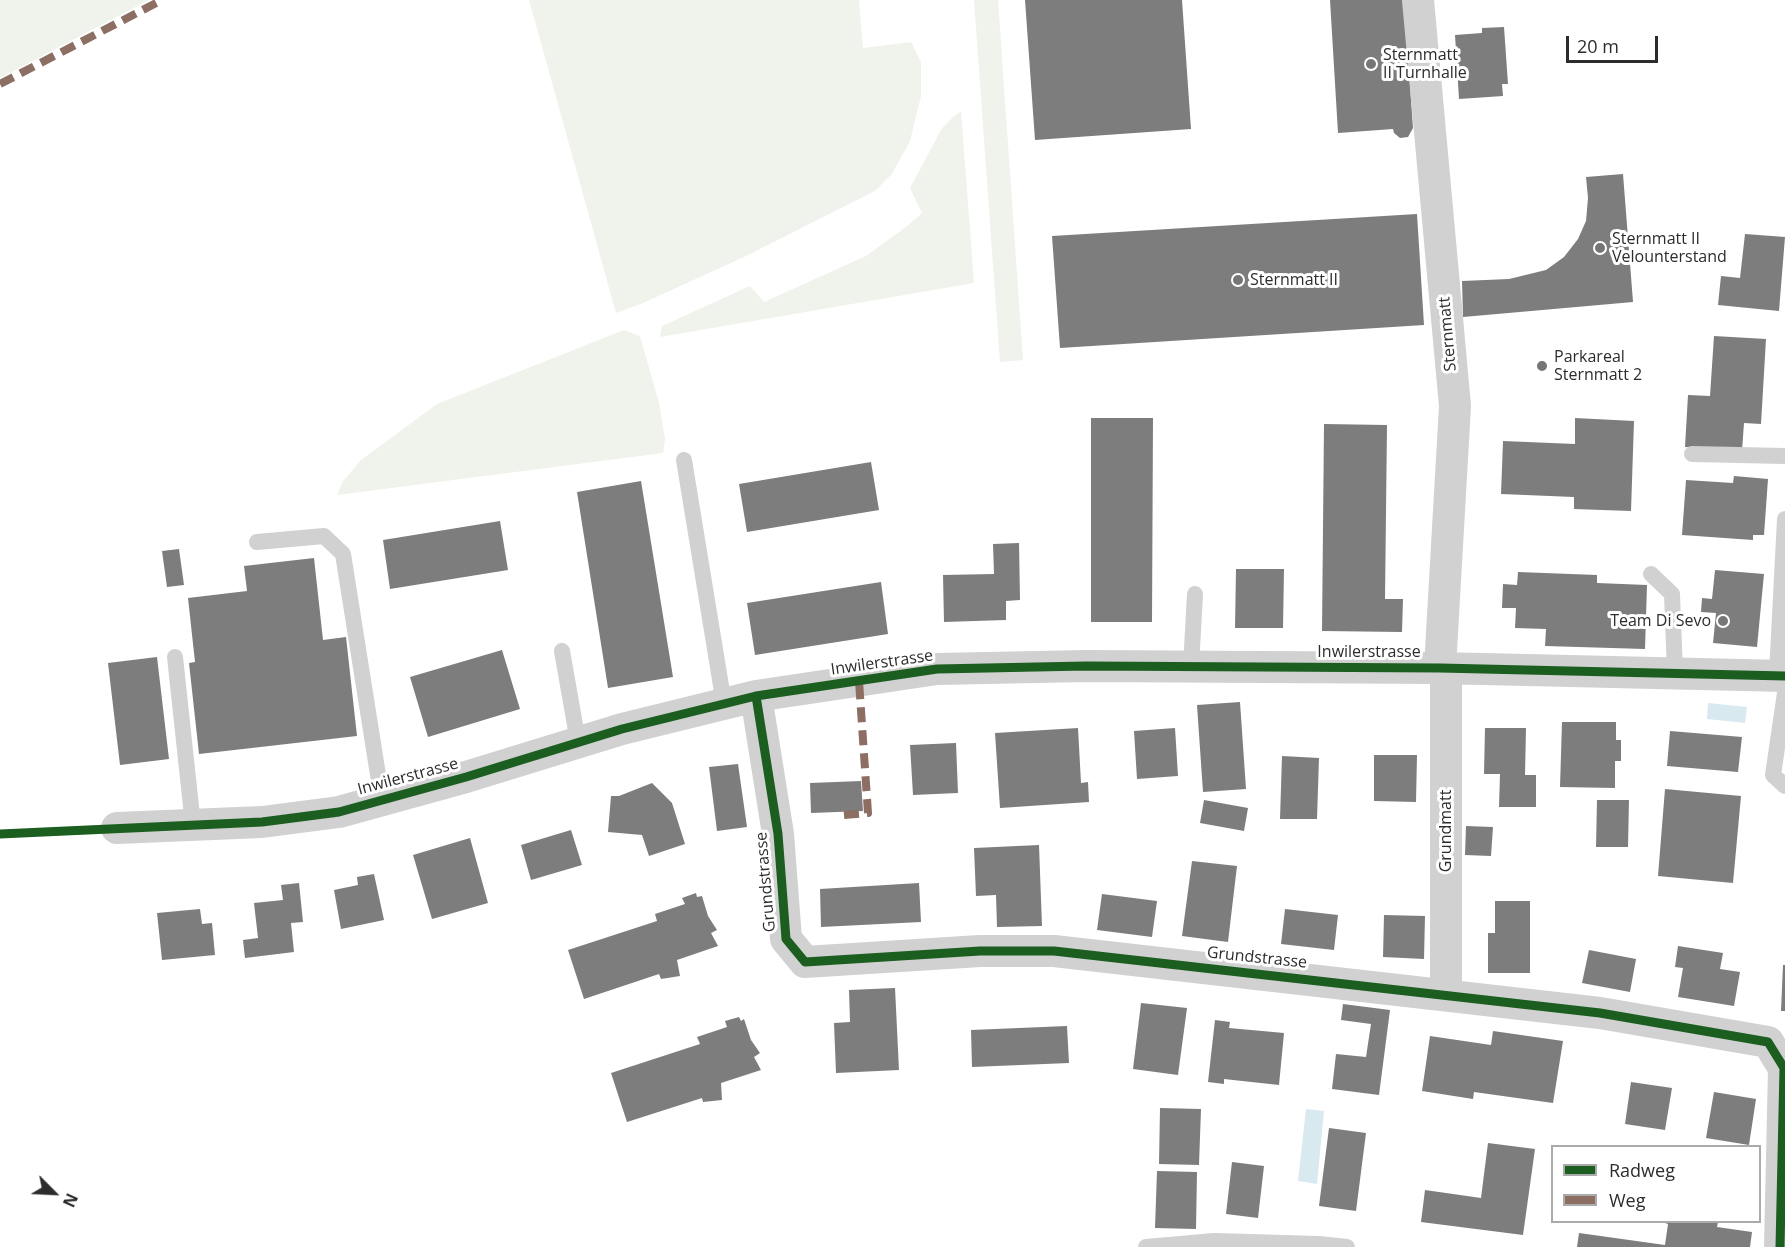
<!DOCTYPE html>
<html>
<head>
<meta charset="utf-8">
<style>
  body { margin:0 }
  #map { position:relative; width:1785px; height:1247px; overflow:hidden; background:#fff; font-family:"Open Sans",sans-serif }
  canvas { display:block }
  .legend { position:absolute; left:1551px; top:1145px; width:210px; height:78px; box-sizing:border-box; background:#fff; border:2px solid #ababab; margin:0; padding:8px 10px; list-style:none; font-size:18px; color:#2c2c2c }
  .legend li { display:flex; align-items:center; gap:12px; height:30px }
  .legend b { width:30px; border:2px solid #ababab }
  .north { position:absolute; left:24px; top:1163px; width:60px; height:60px; -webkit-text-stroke:4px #fff; paint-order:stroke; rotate:114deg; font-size:16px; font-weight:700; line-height:24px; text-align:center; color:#2c2c2c }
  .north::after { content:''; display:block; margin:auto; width:21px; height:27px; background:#2c2c2c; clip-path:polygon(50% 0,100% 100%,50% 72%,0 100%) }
  .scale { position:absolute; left:1566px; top:36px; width:92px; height:27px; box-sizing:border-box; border:3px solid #2c2c2c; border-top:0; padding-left:8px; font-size:18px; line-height:21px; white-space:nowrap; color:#2c2c2c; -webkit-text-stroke:4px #fff; paint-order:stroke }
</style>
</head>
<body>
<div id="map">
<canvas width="1785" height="1247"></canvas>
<ul class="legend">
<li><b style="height:8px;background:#1b5e20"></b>Radweg</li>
<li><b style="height:8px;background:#8d6e63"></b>Weg</li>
</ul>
<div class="north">N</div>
<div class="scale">20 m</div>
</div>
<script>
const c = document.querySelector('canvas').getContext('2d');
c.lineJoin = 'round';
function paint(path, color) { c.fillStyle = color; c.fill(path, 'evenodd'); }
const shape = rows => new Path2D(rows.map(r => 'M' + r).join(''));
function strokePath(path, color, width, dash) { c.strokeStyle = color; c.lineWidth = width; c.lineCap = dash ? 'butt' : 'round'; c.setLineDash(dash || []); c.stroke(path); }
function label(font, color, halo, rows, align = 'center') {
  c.font = font + ' "Open Sans",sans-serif'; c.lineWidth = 6; c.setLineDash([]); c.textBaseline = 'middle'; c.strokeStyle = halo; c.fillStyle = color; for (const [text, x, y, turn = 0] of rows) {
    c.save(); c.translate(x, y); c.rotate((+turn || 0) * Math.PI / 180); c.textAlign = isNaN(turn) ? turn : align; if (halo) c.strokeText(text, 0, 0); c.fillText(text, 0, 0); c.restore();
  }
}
const green = shape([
  [0,0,149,0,0,78],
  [529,0,859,0,863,48,911,42,921,62,921,96,910,141,892,174,875,191,744,257,643,303,616,313],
  [974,0,998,0,1023,360,1000,362],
  [961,111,974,283,660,337,662,326,750,286,764,302,866,256,906,227,922,213,910,188,942,128,953,117],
  [624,330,640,336,659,403,665,439,663,453,337,495,343,481,361,460,437,404]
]);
const water = shape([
  [1708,703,1747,707,1745,723,1707,719],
  [1306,1109,1324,1111,1317,1184,1298,1181]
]);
const building = shape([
  [1025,0,1182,0,1191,129,1035,140],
  [1330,0,1404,0,1413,128,1408,137,1400,138,1394,133,1393,129,1338,133],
  [1504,27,1508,84,1502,84,1503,96,1459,99,1455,35,1482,33,1482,28],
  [1623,174,1633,302,1463,317,1462,281,1509,279,1546,270,1564,257,1578,239,1586,221,1588,198,1586,177],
  [1417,214,1424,325,1060,348,1052,236],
  [1745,234,1785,237,1779,311,1718,305,1721,276,1740,278],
  [1714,336,1766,339,1761,424,1744,423,1742,451,1685,447,1688,395,1710,396],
  [1091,418,1153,418,1152,622,1091,622],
  [1575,418,1634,421,1631,511,1574,509,1574,497,1501,494,1503,441,1575,444],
  [1324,424,1387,425,1385,599,1403,599,1402,632,1322,631],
  [871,462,879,510,747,532,739,484],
  [1734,476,1768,479,1764,535,1753,535,1753,540,1682,535,1686,480,1733,483],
  [641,481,673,677,608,688,577,492],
  [500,521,508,570,390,589,383,540],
  [1019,543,1020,600,1006,601,1006,620,944,622,943,575,994,574,993,544],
  [179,549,184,585,167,587,162,551],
  [314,558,323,640,346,637,357,736,199,754,189,663,195,662,188,598,247,591,244,566],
  [1236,569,1284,569,1283,628,1235,628],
  [1715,570,1764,574,1757,647,1713,643,1716,613,1701,612,1702,598,1712,599],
  [1518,572,1597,575,1597,583,1647,585,1645,649,1545,646,1546,629,1515,628,1516,608,1502,608,1503,584,1517,585],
  [881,582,888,634,755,655,747,603],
  [502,650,520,709,428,737,410,677],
  [157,657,169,759,120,765,108,663],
  [1240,702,1246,789,1203,792,1197,705],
  [1562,722,1616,722,1616,740,1621,740,1621,761,1615,761,1615,788,1560,787],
  [1078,728,1081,783,1088,782,1089,802,1000,808,995,733],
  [1175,728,1178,776,1137,779,1134,731],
  [1485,728,1526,728,1525,775,1536,775,1536,807,1499,807,1500,774,1484,774],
  [1670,731,1742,737,1738,772,1667,766],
  [956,743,958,793,913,795,910,745],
  [1374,755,1417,755,1416,802,1374,801],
  [1282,756,1319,758,1317,819,1280,819],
  [738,764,747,827,717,831,709,767],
  [861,781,863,811,811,813,810,783],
  [652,783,672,803,685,844,649,856,642,835,608,832,611,796,619,796],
  [1665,789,1741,796,1733,883,1658,876],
  [1204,800,1248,808,1244,831,1200,823],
  [1597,800,1629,800,1628,847,1596,847],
  [1466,826,1493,827,1491,856,1465,855],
  [571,830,582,865,531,880,521,845],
  [470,838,488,903,432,919,413,855],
  [1039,845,1042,926,997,927,996,895,976,896,974,848],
  [1192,861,1237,866,1228,942,1182,936],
  [374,874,384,920,341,929,334,890,358,885,357,877],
  [299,883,303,922,291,923,294,952,245,958,243,940,258,938,254,903,283,900,281,885],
  [919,883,921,922,821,927,820,889],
  [696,893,697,897,702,896,708,916,717,930,711,933,718,946,677,960,680,976,661,979,659,974,584,999,568,950,657,921,655,914,685,904,682,898],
  [1102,894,1157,901,1152,937,1097,930],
  [1495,901,1530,901,1530,973,1488,973,1488,933,1495,933],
  [200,909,202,924,212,923,215,955,162,960,157,913],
  [1285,909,1338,915,1334,950,1281,944],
  [1384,915,1425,916,1424,959,1383,957],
  [1678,946,1723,953,1720,969,1740,972,1734,1006,1678,997,1683,968,1675,967],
  [1589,950,1636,959,1630,992,1582,983],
  [1783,965,1785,965,1785,1011,1781,1011],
  [895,988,899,1070,836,1073,834,1023,850,1022,849,990],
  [1141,1003,1187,1008,1178,1075,1133,1069],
  [1343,1004,1390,1010,1379,1095,1332,1089,1336,1054,1366,1057,1371,1024,1341,1020],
  [739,1017,741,1021,744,1019,751,1040,760,1053,754,1057,761,1070,721,1083,722,1100,703,1102,702,1098,627,1122,611,1073,700,1044,697,1037,727,1027,725,1021],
  [1215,1020,1230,1022,1229,1028,1284,1033,1279,1085,1224,1079,1224,1084,1208,1082],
  [1067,1026,1069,1063,972,1067,971,1030],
  [1493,1031,1563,1041,1553,1103,1474,1092,1473,1099,1422,1091,1430,1036,1491,1045],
  [1631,1082,1672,1088,1665,1130,1625,1124],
  [1714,1092,1756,1099,1749,1145,1706,1138],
  [1160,1108,1201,1109,1199,1165,1159,1164],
  [1329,1128,1366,1133,1356,1211,1319,1206],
  [1488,1143,1535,1149,1523,1235,1421,1222,1425,1190,1481,1198],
  [1232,1162,1264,1166,1258,1218,1226,1214],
  [1157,1171,1197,1172,1196,1229,1155,1228],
  [1662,1222,1718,1222,1717,1227,1752,1232,1750,1247,1577,1247,1579,1233,1665,1245,1668,1224]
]);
const service = shape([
  [1692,454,1785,456],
  [684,460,724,704],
  [257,542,324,536,343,554,382,800],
  [1651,574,1672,594,1675,673],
  [562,651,578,742],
  [175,657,193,825],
  [1191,667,1195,594],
  [1777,674,1785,519],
  [1785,693,1773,775,1785,786],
  [1146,1247,1214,1241,1319,1244,1347,1247]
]);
const minor = shape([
  [1418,0,1455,406,1440,668],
  [756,696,778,834,786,939,805,962,980,951,1054,951,1600,1013,1768,1042,1784,1068,1780,1247],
  [117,828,262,822,339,812,466,777,622,729,756,696,937,669,1086,666,1440,668,1785,676],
  [1446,994,1446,668]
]);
const quiet = shape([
  [0,84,162,0],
  [844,815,868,813,859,681]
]);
const cycleway = shape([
  [756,696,778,834,786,939,805,962,980,951,1054,951,1600,1013,1768,1042,1784,1068,1780,1247],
  [0,834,262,822,339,812,466,777,622,729,756,696,937,669,1086,666,1440,668,1785,676]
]);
const markers = [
  [1371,64,6,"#767676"],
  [1600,248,6,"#767676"],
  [1238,280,6,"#767676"],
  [1542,366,6,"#767676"],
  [1723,621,6,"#767676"]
];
const poiNames = [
  ["Sternmatt",1383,55],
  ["II Turnhalle",1383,73],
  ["Sternmatt II",1612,239],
  ["Velounterstand",1612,257],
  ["Sternmatt II",1250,280],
  ["Parkareal",1554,357],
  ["Sternmatt 2",1554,375],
  ["Team Di Sevo",1711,621,"right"]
];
const streetNames = [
  ["Sternmatt",1448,334,-95],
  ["Inwilerstrasse",1369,652],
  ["Inwilerstrasse",882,663,-8],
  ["Inwilerstrasse",408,777,-15],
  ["Grundmatt",1446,831,-90],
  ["Grundstrasse",766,882,-95],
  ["Grundstrasse",1257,958,6]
];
paint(green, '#f0f3eb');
paint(water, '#d8e9f0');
paint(building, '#7d7d7d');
strokePath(service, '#d1d1d1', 16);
strokePath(minor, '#d1d1d1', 32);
strokePath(quiet, '#8d6e63', 8, [15, 8]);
strokePath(cycleway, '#1b5e20', 9);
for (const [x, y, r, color] of markers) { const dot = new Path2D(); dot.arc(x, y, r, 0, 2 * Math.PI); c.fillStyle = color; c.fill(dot); strokePath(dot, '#fff', 2); }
label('16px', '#2c2c2c', '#fff', poiNames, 'left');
label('16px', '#2c2c2c', '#fff', streetNames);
</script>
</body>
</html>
